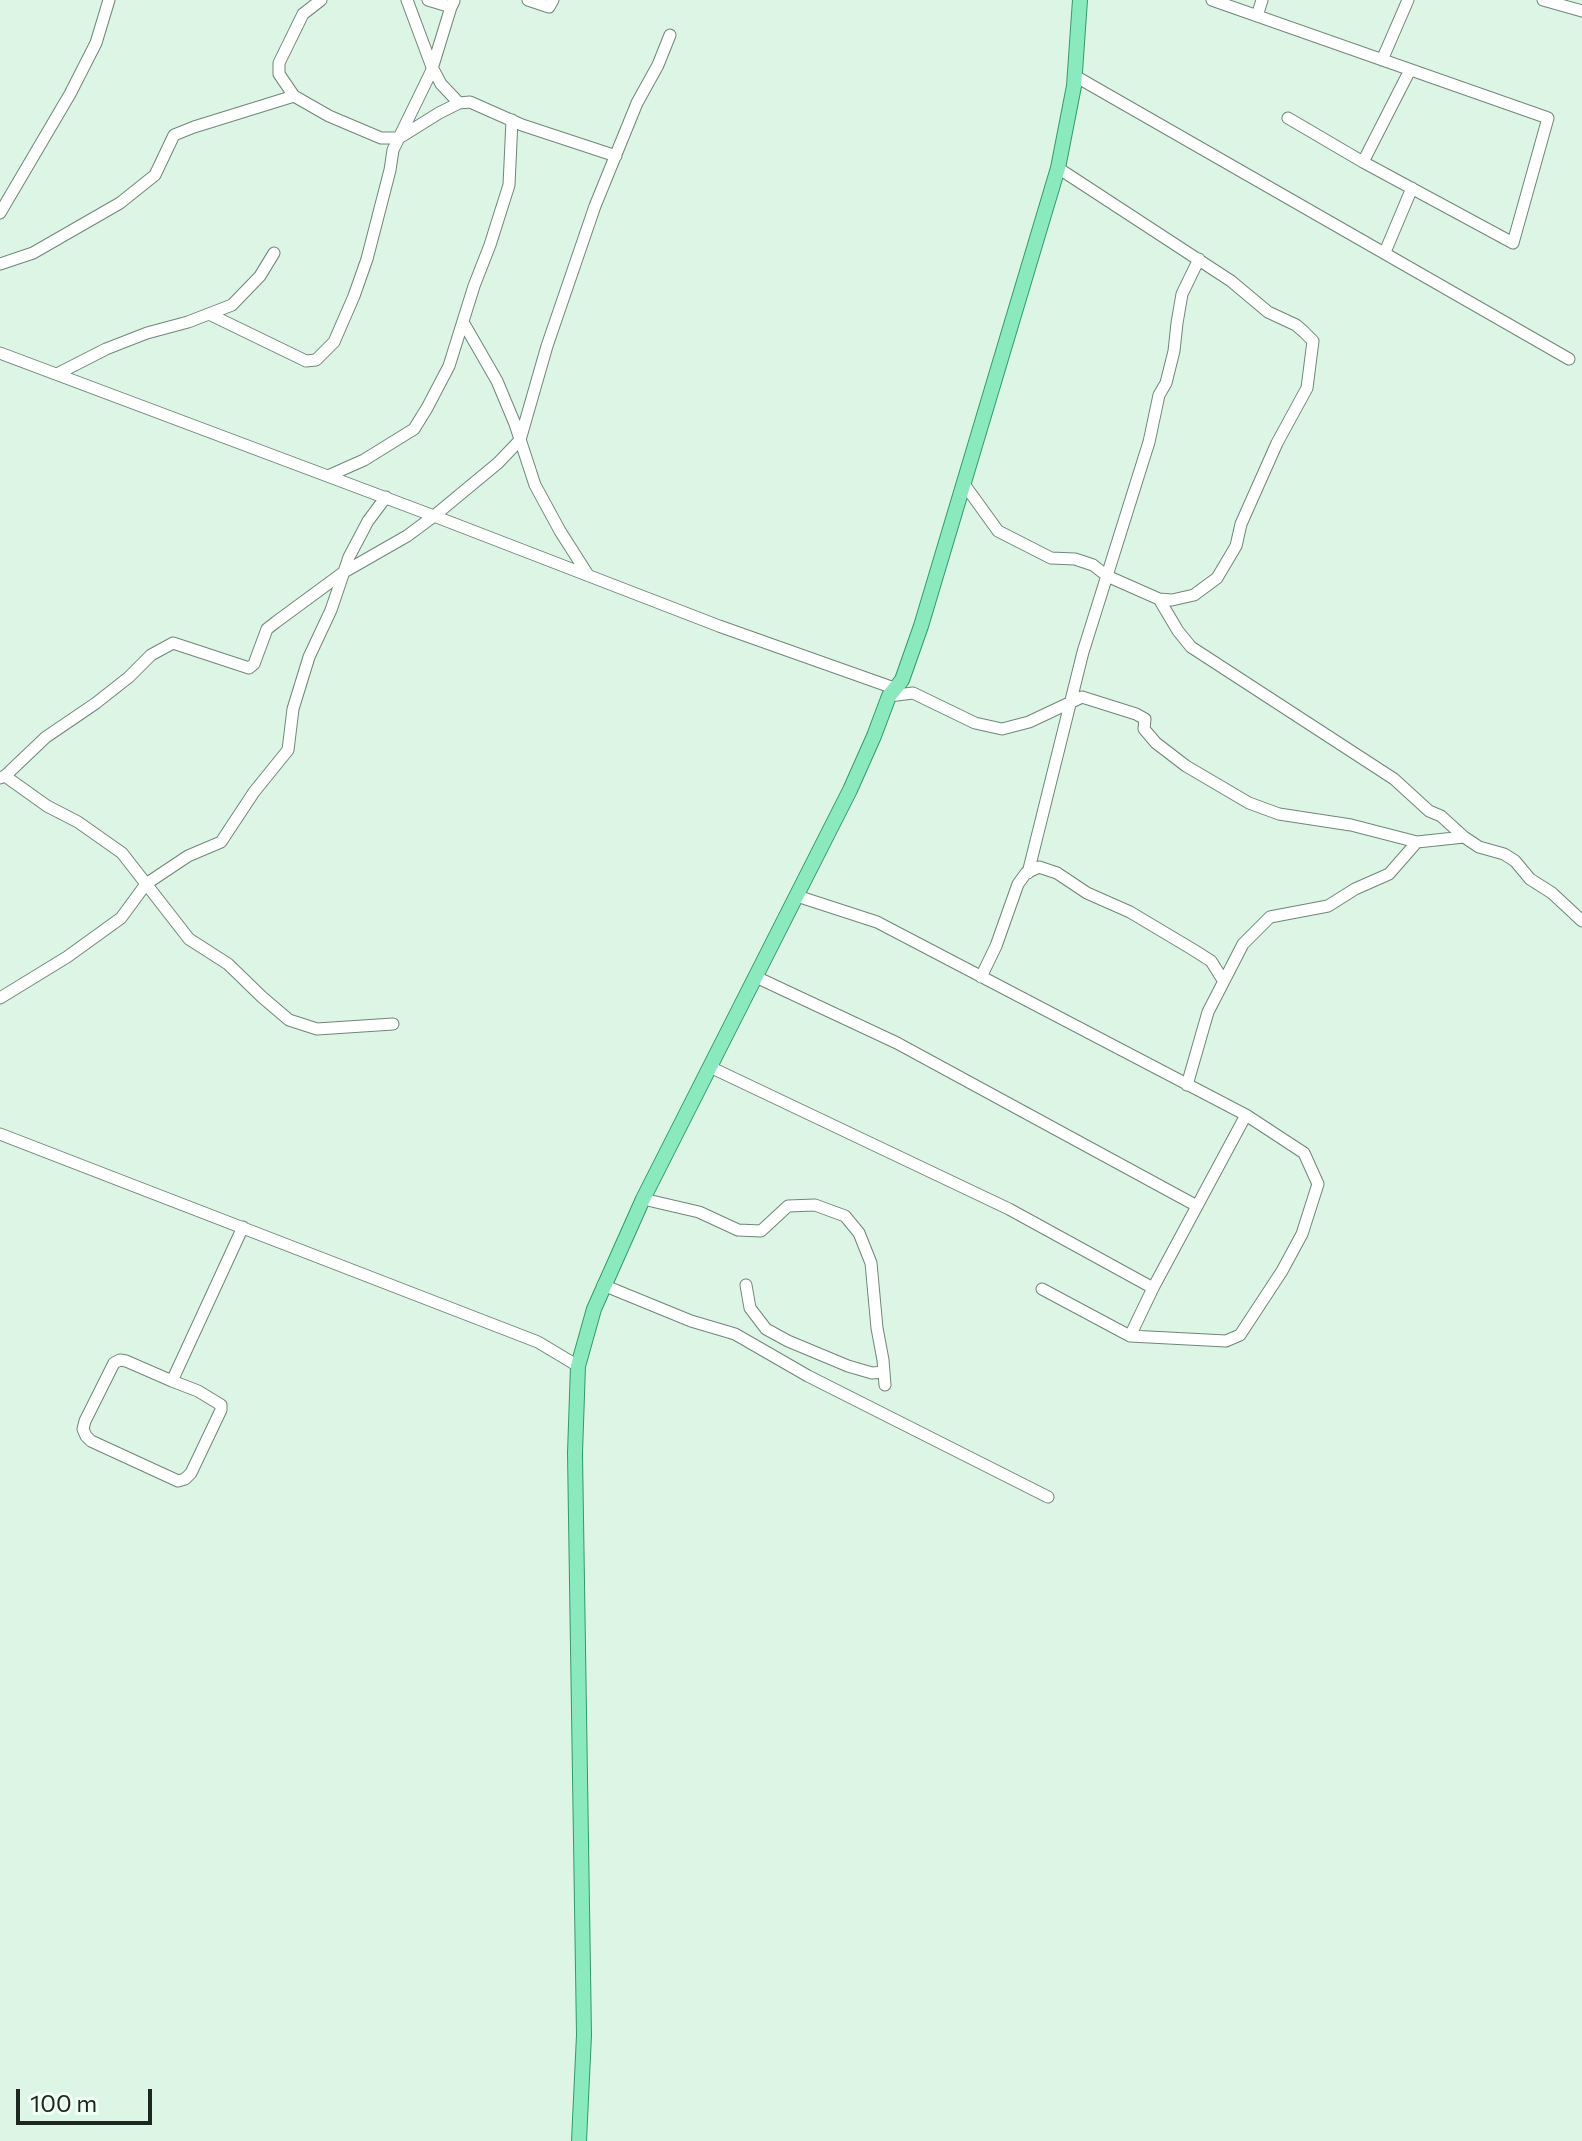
<!DOCTYPE html>
<html>
<head>
<meta charset="utf-8">
<style>
  body { margin:0 }
  #map { position:relative; width:1582px; height:2141px; overflow:hidden; background:#dcf5e5; font-family:Commissioner,sans-serif }
  canvas { display:block }
  .scale { position:absolute; left:16px; top:2089px; width:136px; height:36px; box-sizing:border-box; border:4px solid #1d2620; border-top:0; padding-left:10px; font-size:24px; line-height:28px; white-space:nowrap; color:#1d2620; -webkit-text-stroke:6px #f0fff6; paint-order:stroke }
</style>
</head>
<body>
<div id="map">
<canvas width="1582" height="2141"></canvas>
<div class="scale">100 m</div>
</div>
<script>
const c = document.querySelector('canvas').getContext('2d');
c.lineJoin = 'round';
const shape = rows => new Path2D(rows.map(r => 'M' + r).join(''));
function strokePath(path, color, width, dash) { c.strokeStyle = color; c.lineWidth = width; c.lineCap = dash ? 'butt' : 'round'; c.setLineDash(dash || []); c.stroke(path); }
const minor = shape([
  [321,0,303,14,279,63,279,74,294,96,329,116,381,138,399,138,439,113,459,103,470,102,522,125,616,156],
  [407,0,432,67,441,84,459,103],
  [428,0,451,7,454,1],
  [528,0,549,7,553,0],
  [1212,0,1548,118,1513,243,1363,162,1288,118],
  [1543,0,1582,11],
  [1257,16,1262,0],
  [1382,60,1408,0],
  [1075,76,1569,359],
  [1363,162,1410,70],
  [0,213,70,94,96,43,109,0],
  [1385,252,1412,188],
  [0,264,33,253,120,203,155,175,174,135,194,127,294,96],
  [209,314,306,361,316,360,334,342,354,296,367,259,390,170,393,150,431,72,451,7],
  [463,322,497,381,515,424,535,485,560,531,588,575],
  [0,353,434,516,719,626,891,687,889,696,913,693,975,723,1002,729,1029,722,1082,697,1136,714,1145,719,1144,729,1156,743,1186,766,1249,803,1279,814,1351,825,1417,842,1464,837],
  [57,374,106,349,147,333,188,322,232,305,260,276,274,253],
  [328,476,364,460,414,429,427,408,449,366,474,286,490,245,509,185,512,120],
  [964,484,998,531,1051,558,1075,559,1093,565,1107,576,1159,599,1172,600,1194,595,1217,578,1236,546,1241,524,1277,443,1307,388,1313,341,1304,332,1296,325,1268,312,1231,281,1058,168],
  [1159,599,1178,631,1191,647,1394,779,1429,811,1441,816,1464,837,1479,847,1504,854,1515,861,1530,879,1552,893,1582,921],
  [5,776,47,806,78,822,122,853,189,939,228,964,262,997,289,1020,317,1029,393,1024],
  [0,778,5,776,46,737,96,703,129,677,151,655,173,643,249,668,254,664,267,629,276,622,344,572,407,536,434,516,498,463,520,440,547,346,595,206,637,103,658,65,670,35],
  [1028,873,1083,652,1149,442,1159,395,1166,383,1174,351,1177,323,1182,294,1199,259],
  [797,896,877,922,1246,1115,1304,1153,1318,1184,1302,1234,1282,1271,1240,1335,1226,1341,1130,1336,1042,1289],
  [756,977,897,1043,1197,1206],
  [981,977,996,946,1018,884,1026,873,1039,867,1057,873,1087,893,1130,912,1192,949,1211,961,1223,980],
  [0,998,67,957,121,918,146,884,188,856,221,842,254,792,288,750,293,709,309,657,331,610,349,557,368,521,386,497],
  [710,1067,1009,1209,1153,1288,1130,1336],
  [1187,1085,1208,1012,1243,944,1270,917,1328,906,1355,889,1389,874,1417,842],
  [0,1134,538,1342,578,1366],
  [643,1199,699,1212,738,1230,761,1231,788,1206,815,1205,845,1216,859,1233,871,1263,877,1328,883,1360,885,1385],
  [603,1285,691,1321,735,1334,808,1376,1048,1497],
  [746,1285,750,1308,766,1329,788,1341,848,1366,872,1373,884,1372],
  [1153,1288,1246,1115],
  [172,1381,126,1361,120,1360,114,1363,85,1421,83,1429,86,1436,91,1441,178,1481,185,1479,191,1473,221,1410,221,1405,198,1391,172,1381,243,1227]
]);
const major = shape([
  [579,2141,584,2035,575,1453,578,1366,594,1309,643,1199,850,790,874,736,889,696,902,680,921,626,1058,168,1074,86,1080,0]
]);
strokePath(minor, '#708679', 13);
strokePath(major, '#329b6b', 16);
strokePath(minor, '#fff', 11);
strokePath(major, '#8be9be', 14);
</script>
</body>
</html>
